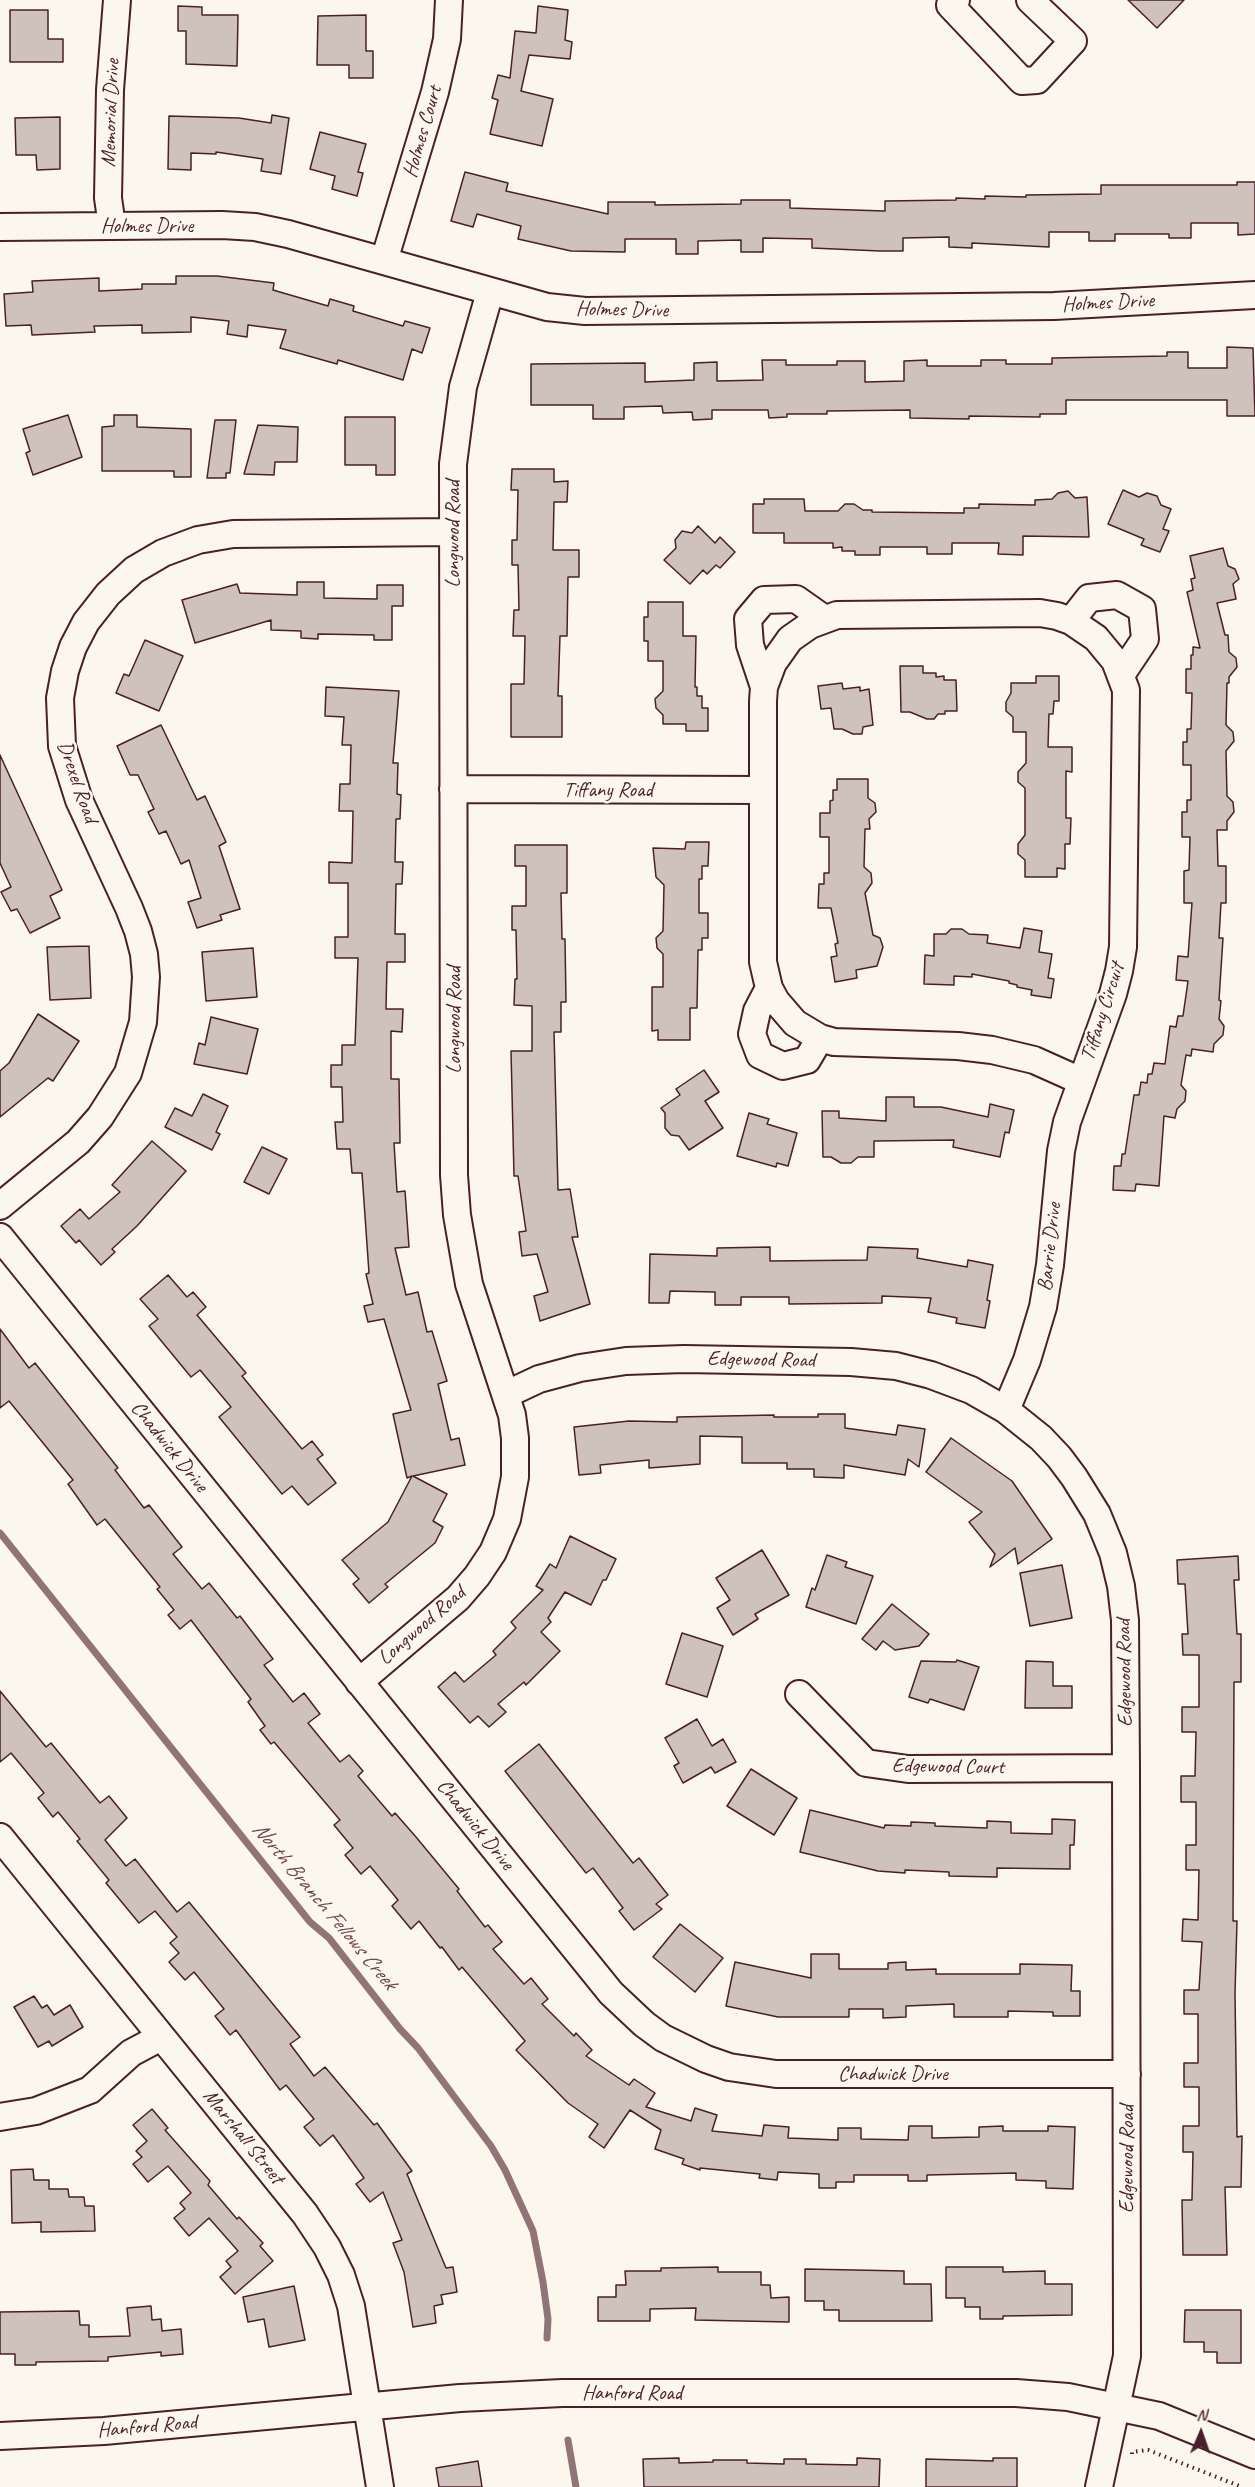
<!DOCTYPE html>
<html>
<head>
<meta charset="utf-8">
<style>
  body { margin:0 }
  #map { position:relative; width:1255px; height:2487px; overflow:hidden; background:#fbf7ec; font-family:Caveat,sans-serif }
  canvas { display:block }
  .north { position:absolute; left:1171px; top:2403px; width:60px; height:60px; -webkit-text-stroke:4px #fbf7ec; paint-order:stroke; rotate:2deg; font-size:16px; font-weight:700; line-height:24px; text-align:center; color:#4a1f2b }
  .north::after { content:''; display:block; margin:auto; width:21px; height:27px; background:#4a1f2b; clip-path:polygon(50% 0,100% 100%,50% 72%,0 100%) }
</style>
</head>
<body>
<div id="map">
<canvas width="1255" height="2487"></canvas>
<div class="north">N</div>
</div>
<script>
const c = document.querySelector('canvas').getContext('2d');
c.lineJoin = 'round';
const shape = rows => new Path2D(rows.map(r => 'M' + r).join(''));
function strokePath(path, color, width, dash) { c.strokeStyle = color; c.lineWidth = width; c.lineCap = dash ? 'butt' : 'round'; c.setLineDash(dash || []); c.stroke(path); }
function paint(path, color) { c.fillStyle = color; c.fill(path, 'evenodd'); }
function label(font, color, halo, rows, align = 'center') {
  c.font = font + ' Caveat,sans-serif'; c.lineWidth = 5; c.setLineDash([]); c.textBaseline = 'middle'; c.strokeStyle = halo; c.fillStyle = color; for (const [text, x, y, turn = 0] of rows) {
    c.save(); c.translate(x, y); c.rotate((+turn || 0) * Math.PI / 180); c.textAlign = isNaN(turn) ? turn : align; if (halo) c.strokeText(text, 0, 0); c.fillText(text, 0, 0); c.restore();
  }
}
const stream = shape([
  [0,1533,310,1922,329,1938,400,2029,418,2048,491,2146,505,2170,533,2231,543,2282,548,2319,547,2338],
  [568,2440,576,2487]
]);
const building = shape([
  [1128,0,1184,0,1157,28,1128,0],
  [178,6,202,7,202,15,238,15,237,66,186,64,186,31,178,31,178,6],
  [538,6,568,10,565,40,572,42,570,59,529,55,521,91,553,99,542,146,490,134,498,100,492,98,498,75,510,78,515,31,536,33,538,6],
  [10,10,48,10,48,39,63,39,63,62,10,62,10,10],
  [366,15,366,51,373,51,373,78,349,78,349,65,317,65,318,16,366,15],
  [272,115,289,118,281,174,261,171,263,159,216,152,216,154,191,153,191,170,168,169,169,116,239,118,271,123,272,115],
  [60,117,60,169,37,170,36,155,16,155,15,118,60,117],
  [320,132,366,144,358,172,363,173,357,196,332,189,335,176,310,169,320,132],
  [465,172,508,183,506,191,608,214,608,202,655,202,655,205,741,204,741,200,790,200,790,208,885,211,885,201,956,200,956,198,985,199,985,196,1026,197,1026,195,1101,194,1101,185,1237,185,1237,182,1255,182,1255,234,1238,235,1238,223,1191,223,1191,238,1169,238,1169,234,1115,234,1115,241,1089,241,1089,232,1049,232,1049,247,972,243,972,248,949,247,949,237,903,238,903,251,880,251,812,248,812,239,763,238,763,252,741,252,741,240,698,241,698,254,676,254,676,239,625,239,625,252,571,251,518,239,521,226,477,214,473,227,451,221,465,172],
  [176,276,217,276,274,283,273,290,328,306,330,299,354,306,353,311,403,326,405,321,430,328,422,353,412,349,403,380,338,360,337,364,280,348,286,330,248,325,247,337,227,334,229,321,191,317,191,332,142,333,142,325,94,326,95,332,32,335,31,325,6,326,4,294,33,292,32,281,99,278,99,291,142,289,142,284,176,284,176,276],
  [1227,347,1253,348,1255,416,1227,416,1227,400,1066,400,1066,414,1040,414,1040,417,969,416,969,419,910,418,910,410,827,411,827,414,787,414,787,417,769,418,768,410,712,410,712,419,693,420,692,412,663,413,662,406,624,407,624,419,593,419,593,405,531,405,531,364,645,363,645,382,694,380,694,363,717,362,717,381,763,380,762,360,786,360,786,365,837,365,837,361,865,361,865,382,904,381,904,361,927,360,927,366,981,366,981,360,1006,360,1006,364,1052,364,1052,358,1167,356,1167,352,1188,352,1188,368,1227,368,1227,347],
  [68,415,82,457,33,475,26,453,30,451,23,429,68,415],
  [114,415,137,415,137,427,191,429,191,477,174,477,174,471,102,471,102,427,114,426,114,415],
  [345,417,395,417,395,475,376,475,376,465,345,465,345,417],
  [215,420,236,420,230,473,226,473,226,478,207,478,215,420],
  [258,425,298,427,297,462,275,462,274,475,244,474,258,425],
  [512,469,554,469,554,482,568,481,567,502,554,502,553,550,579,550,579,577,568,577,567,636,560,636,558,696,562,696,562,737,511,737,511,684,524,684,525,636,513,636,514,610,519,610,518,565,512,565,512,540,517,540,518,490,511,490,512,469],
  [1123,490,1139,497,1147,493,1157,496,1161,505,1171,509,1163,529,1169,531,1160,552,1141,545,1144,539,1108,524,1123,490],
  [1068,491,1075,498,1087,497,1089,537,1023,536,1023,555,998,554,999,543,952,543,952,554,927,554,927,547,880,547,880,555,855,555,855,551,842,551,842,547,833,548,833,543,784,543,784,533,753,533,753,504,764,504,764,499,804,499,805,511,838,511,845,504,854,504,863,510,872,510,872,512,964,513,964,508,979,508,979,504,1035,505,1035,500,1052,499,1058,493,1068,491],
  [698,526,715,543,720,537,735,552,720,568,716,565,707,574,703,570,690,584,664,560,676,548,675,540,682,531,692,533,698,526],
  [1223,548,1228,566,1235,569,1239,579,1233,584,1236,599,1217,603,1225,635,1228,635,1229,652,1236,658,1237,667,1229,677,1229,683,1227,683,1226,725,1233,732,1234,741,1226,751,1227,796,1233,802,1234,812,1227,821,1227,830,1217,830,1218,866,1226,866,1226,903,1221,903,1219,938,1223,938,1219,1000,1221,1001,1219,1019,1224,1026,1223,1035,1214,1044,1213,1052,1192,1049,1191,1056,1186,1055,1181,1085,1186,1091,1185,1101,1177,1109,1175,1118,1164,1116,1159,1186,1136,1184,1135,1191,1113,1190,1114,1166,1121,1166,1122,1154,1125,1154,1134,1095,1139,1095,1141,1082,1147,1083,1148,1074,1152,1074,1154,1063,1165,1064,1170,1026,1176,1027,1178,1016,1183,1016,1188,981,1176,980,1178,956,1188,957,1192,903,1184,903,1184,871,1189,870,1190,837,1182,837,1182,812,1187,812,1187,800,1191,800,1191,765,1183,765,1183,742,1187,742,1187,729,1191,729,1192,693,1186,693,1186,669,1191,669,1191,655,1193,655,1193,647,1200,648,1187,592,1193,590,1191,579,1195,578,1190,556,1223,548],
  [297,582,324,582,324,598,377,599,377,585,403,585,403,606,392,606,392,640,374,640,374,635,318,634,318,639,301,638,301,631,271,630,271,620,195,643,182,600,237,584,240,593,297,595,297,582],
  [648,602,683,602,683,636,696,636,695,687,697,687,697,696,702,696,702,708,708,708,708,731,686,731,686,724,663,724,663,715,656,708,655,699,663,691,663,661,648,661,648,641,644,641,644,617,648,617,648,602],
  [145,640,183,656,159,711,116,693,124,674,129,676,145,640],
  [900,666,923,666,923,673,936,673,936,677,944,676,944,680,956,680,957,711,945,711,945,714,938,714,934,719,927,719,910,712,901,712,900,666],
  [1036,676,1059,676,1059,701,1054,701,1053,714,1049,714,1048,747,1072,747,1072,772,1066,771,1066,818,1071,818,1070,844,1065,844,1065,869,1057,868,1057,877,1025,877,1025,860,1018,854,1018,844,1025,835,1025,788,1018,782,1018,772,1026,763,1026,732,1013,732,1013,717,1006,711,1006,702,1011,693,1011,683,1036,683,1036,676],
  [842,683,843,689,860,687,860,691,869,689,873,725,863,727,862,734,853,734,842,729,834,729,831,708,821,709,818,686,842,683],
  [326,687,399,691,393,763,398,763,397,794,401,795,400,819,396,819,395,862,403,862,402,884,396,884,395,934,405,934,405,962,387,962,386,1009,403,1009,402,1032,391,1031,391,1079,399,1079,400,1143,394,1143,397,1192,405,1191,409,1247,395,1248,406,1295,418,1292,427,1332,432,1331,447,1381,438,1384,451,1440,459,1438,465,1465,413,1476,447,1494,433,1521,443,1527,435,1543,385,1584,388,1587,369,1603,353,1584,359,1579,342,1560,388,1522,412,1476,407,1478,393,1414,411,1410,384,1319,368,1322,364,1306,373,1304,366,1274,369,1273,362,1173,352,1173,350,1149,337,1149,335,1122,343,1122,342,1087,331,1087,331,1065,342,1065,342,1045,355,1045,358,958,335,958,335,937,348,937,348,883,329,883,329,862,352,863,353,811,339,811,340,784,350,784,351,745,342,745,344,717,325,716,326,687],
  [161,725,197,800,205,796,226,842,219,846,240,909,220,915,222,920,197,928,188,902,201,898,189,860,181,864,166,831,159,834,148,812,154,809,138,775,130,775,117,746,161,725],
  [0,755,62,890,50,896,60,918,30,933,17,909,11,911,1,892,11,887,0,863,0,755],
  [837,779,868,779,868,798,875,803,876,812,869,819,870,829,865,829,864,867,871,873,872,883,865,893,873,935,880,938,883,947,877,966,856,970,857,978,835,982,831,957,837,956,835,944,838,943,831,908,818,908,819,884,824,884,824,873,829,873,829,837,820,837,820,813,830,813,830,801,833,800,833,790,837,790,837,779],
  [686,842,709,842,708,866,702,866,702,879,699,879,699,913,708,913,708,938,702,938,702,950,698,950,697,1008,690,1008,690,1040,658,1040,658,1030,652,1031,652,987,663,987,663,954,657,948,656,938,663,931,664,885,656,877,653,848,685,849,686,842],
  [515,845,567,845,567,893,561,893,562,939,565,939,566,1002,561,1002,561,1032,554,1032,558,1190,570,1189,578,1237,572,1237,590,1304,540,1321,534,1296,548,1292,537,1254,522,1256,519,1232,526,1231,518,1176,514,1176,511,1051,532,1051,532,1006,514,1005,515,979,517,979,516,930,512,930,512,906,526,906,526,866,515,866,515,845],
  [1024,928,1042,931,1039,952,1052,954,1048,978,1054,979,1051,998,1031,995,1032,990,1017,987,1017,985,1009,983,1009,981,972,974,972,977,954,976,954,985,924,984,925,955,934,956,934,934,946,934,951,929,962,929,969,934,988,935,987,943,1020,948,1024,928],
  [89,946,91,998,50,1000,47,947,89,946],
  [253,948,257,997,206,1001,202,952,253,948],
  [38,1014,79,1041,53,1081,48,1078,0,1117,0,1071,9,1063,38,1014],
  [211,1017,258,1029,247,1074,194,1064,199,1043,205,1045,211,1017],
  [704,1070,719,1092,705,1101,723,1128,689,1150,679,1136,671,1135,665,1128,665,1113,661,1108,680,1095,676,1089,704,1070],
  [203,1094,228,1106,216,1132,220,1134,212,1150,165,1127,175,1108,192,1116,203,1094],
  [886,1097,914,1097,914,1107,941,1107,988,1117,990,1104,1014,1110,1009,1133,1005,1132,1000,1157,953,1147,954,1140,874,1141,874,1157,858,1157,851,1163,841,1163,831,1157,823,1157,822,1111,839,1111,839,1118,886,1121,886,1097],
  [749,1113,769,1119,767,1124,797,1133,788,1166,777,1163,776,1167,737,1156,749,1113],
  [152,1141,186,1171,137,1226,112,1249,115,1252,101,1265,79,1240,76,1243,61,1226,80,1209,89,1219,120,1192,112,1185,152,1141],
  [262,1147,287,1159,269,1194,244,1182,262,1147],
  [770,1247,770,1261,867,1260,868,1247,918,1249,917,1258,967,1267,968,1260,993,1265,987,1300,990,1301,985,1328,956,1323,957,1318,928,1312,931,1298,882,1296,882,1303,789,1304,789,1297,741,1297,741,1305,715,1305,715,1292,670,1291,669,1303,649,1303,650,1254,717,1256,717,1248,770,1247],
  [168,1275,187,1297,193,1292,206,1307,197,1315,246,1373,242,1376,302,1449,312,1441,323,1455,317,1459,336,1483,308,1505,292,1486,282,1494,219,1417,231,1407,200,1370,191,1377,149,1326,158,1319,140,1299,168,1275],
  [0,1329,29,1368,35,1363,118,1468,115,1470,144,1508,149,1505,182,1547,173,1554,202,1589,209,1583,237,1618,240,1616,273,1659,264,1665,293,1702,304,1693,320,1714,308,1723,340,1762,349,1755,363,1771,358,1776,392,1816,395,1813,416,1837,459,1889,457,1891,485,1927,488,1925,502,1942,493,1949,524,1984,531,1978,548,1999,542,2004,574,2036,576,2033,592,2050,586,2056,629,2085,634,2079,655,2093,646,2107,691,2121,695,2108,717,2115,712,2131,762,2136,764,2125,789,2127,788,2138,838,2140,838,2128,861,2128,861,2139,908,2140,909,2126,932,2126,932,2138,979,2137,979,2127,1003,2126,1003,2131,1048,2131,1048,2126,1075,2127,1073,2189,1046,2188,1046,2181,1016,2180,1016,2173,927,2175,927,2181,908,2181,908,2175,854,2175,854,2182,836,2182,836,2188,819,2188,819,2174,778,2172,777,2180,759,2178,760,2174,700,2168,700,2170,682,2164,684,2159,655,2149,661,2130,630,2110,604,2148,589,2137,598,2124,568,2103,516,2050,525,2041,462,1967,459,1970,442,1947,440,1948,419,1921,411,1929,392,1906,398,1900,370,1866,361,1874,345,1855,353,1848,334,1825,340,1820,274,1742,271,1744,260,1730,265,1726,248,1702,251,1699,191,1620,180,1629,168,1615,174,1610,157,1589,160,1587,105,1519,97,1525,68,1484,73,1480,9,1401,0,1408,0,1329],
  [818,1414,845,1414,845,1428,896,1435,898,1425,925,1429,919,1467,908,1459,905,1475,844,1465,844,1478,814,1477,814,1469,787,1469,787,1463,742,1463,742,1437,700,1436,700,1464,649,1468,649,1460,600,1465,601,1473,579,1475,574,1427,629,1421,677,1422,677,1417,774,1415,774,1417,818,1417,818,1414],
  [951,1438,1012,1481,1052,1539,1018,1564,1015,1548,990,1567,995,1554,969,1522,982,1512,926,1472,951,1438],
  [570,1536,616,1559,606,1580,603,1580,591,1605,565,1592,548,1618,551,1622,541,1632,560,1651,526,1685,524,1682,498,1704,506,1712,489,1727,478,1716,470,1723,438,1687,455,1672,464,1682,496,1655,493,1651,516,1628,511,1622,543,1590,536,1586,550,1564,556,1568,570,1536],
  [762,1550,789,1595,755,1614,758,1619,733,1635,717,1608,730,1600,716,1578,762,1550],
  [827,1555,847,1562,845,1567,873,1576,856,1624,806,1607,812,1588,815,1590,827,1555],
  [1238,1556,1239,1580,1234,1580,1237,1634,1241,1634,1241,1682,1234,1682,1233,1921,1237,1921,1235,1993,1237,2137,1242,2136,1241,2187,1225,2187,1227,2255,1183,2255,1182,2200,1192,2200,1193,2152,1183,2152,1183,2126,1199,2126,1199,2087,1184,2087,1184,2063,1198,2063,1198,2014,1184,2014,1184,1990,1199,1990,1202,1942,1182,1941,1183,1919,1198,1920,1199,1870,1186,1870,1186,1845,1196,1845,1196,1802,1181,1802,1181,1776,1195,1776,1196,1732,1182,1732,1182,1707,1199,1707,1199,1655,1183,1655,1182,1634,1188,1634,1185,1584,1178,1584,1177,1560,1238,1556],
  [1062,1565,1072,1618,1030,1626,1020,1573,1062,1565],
  [892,1604,929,1634,919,1646,895,1650,883,1641,876,1650,862,1639,892,1604],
  [682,1633,723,1646,707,1697,666,1684,682,1633],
  [957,1660,979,1667,964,1710,930,1699,928,1703,909,1697,921,1661,956,1662,957,1660],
  [1026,1661,1053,1662,1053,1686,1072,1686,1072,1708,1025,1708,1026,1661],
  [0,1691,46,1747,51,1743,100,1803,109,1796,127,1818,105,1840,126,1866,135,1859,177,1912,189,1902,300,2037,290,2044,314,2076,325,2067,374,2125,377,2123,412,2171,407,2174,446,2268,453,2267,457,2292,441,2295,443,2304,434,2306,436,2323,413,2327,404,2272,393,2243,402,2240,383,2192,370,2202,356,2184,364,2178,333,2135,320,2146,304,2127,314,2119,286,2085,280,2090,236,2030,230,2035,215,2016,224,2009,194,1972,185,1980,169,1962,179,1953,170,1943,177,1937,155,1911,139,1923,106,1883,109,1880,77,1841,80,1839,58,1812,53,1817,38,1798,44,1793,11,1753,0,1762,0,1691],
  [697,1719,712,1746,723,1739,736,1762,715,1773,711,1767,683,1783,674,1766,679,1763,665,1738,697,1719],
  [539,1744,633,1863,639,1858,668,1895,656,1904,662,1909,634,1930,619,1911,623,1908,593,1868,586,1873,505,1771,539,1744],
  [751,1769,797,1798,774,1835,727,1806,751,1769],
  [810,1810,884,1828,885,1825,911,1826,911,1822,935,1823,935,1826,987,1828,987,1821,1011,1822,1011,1833,1052,1834,1052,1819,1075,1820,1074,1845,1070,1845,1070,1869,997,1868,997,1877,949,1876,949,1872,905,1870,905,1873,878,1871,800,1852,810,1810],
  [680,1924,723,1958,695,1992,653,1957,680,1924],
  [811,1954,839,1954,839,1969,888,1969,888,1963,906,1962,906,1970,936,1969,936,1974,1020,1974,1020,1964,1072,1965,1071,1991,1080,1991,1080,2016,1053,2016,1053,2012,1008,2011,1008,2017,954,2017,954,2004,906,2006,906,2017,883,2018,883,2009,849,2009,849,2017,778,2017,726,2006,735,1962,811,1978,811,1954],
  [34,1996,42,2008,47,2005,54,2015,70,2005,83,2027,52,2046,49,2041,38,2047,14,2007,34,1996],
  [152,2109,168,2128,165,2130,210,2181,208,2185,237,2219,239,2217,263,2243,260,2246,273,2261,235,2294,220,2277,231,2267,226,2261,238,2251,209,2218,189,2236,174,2218,185,2209,180,2203,191,2193,168,2166,148,2182,133,2164,142,2157,136,2151,147,2141,133,2125,152,2109],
  [33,2169,34,2180,49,2180,49,2189,68,2189,69,2197,84,2197,85,2206,94,2206,95,2231,41,2232,41,2222,12,2223,11,2170,33,2169],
  [718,2267,718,2272,761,2272,761,2285,770,2285,771,2298,789,2297,789,2322,695,2320,696,2308,650,2309,650,2321,598,2321,598,2297,616,2297,616,2285,626,2285,625,2271,661,2271,661,2268,718,2267],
  [946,2267,1003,2267,1003,2272,1045,2271,1045,2284,1072,2284,1072,2315,1003,2316,1003,2319,980,2319,980,2307,965,2307,965,2298,946,2298,946,2267],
  [805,2269,904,2271,904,2284,931,2284,932,2321,839,2321,839,2310,824,2310,824,2301,805,2301,805,2269],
  [294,2286,305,2340,269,2347,264,2319,248,2322,243,2297,294,2286],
  [151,2306,152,2320,161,2319,162,2331,181,2329,183,2354,161,2356,161,2352,108,2357,108,2361,36,2362,36,2365,15,2365,15,2354,0,2354,0,2312,79,2311,80,2325,89,2325,89,2337,130,2336,127,2308,151,2306],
  [1185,2310,1241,2310,1241,2363,1217,2363,1217,2352,1204,2352,1204,2342,1184,2342,1185,2310],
  [679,2458,679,2463,713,2462,713,2460,747,2460,747,2463,784,2464,784,2459,806,2459,806,2464,857,2465,857,2458,880,2459,879,2487,644,2487,643,2459,679,2458],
  [993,2458,1017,2458,1017,2487,926,2487,926,2459,993,2461,993,2458],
  [478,2461,482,2487,439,2487,436,2468,478,2461]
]);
const path = shape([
  [1132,2454,1132,2452,1148,2450,1242,2487]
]);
const minor = shape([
  [956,0,950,5,1022,81,1037,80,1073,41,1030,0],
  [112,226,108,198,110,90,117,0],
  [0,227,222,225,255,227,288,234,547,307,585,311,1054,306,1255,295],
  [384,261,435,92,447,39,449,0],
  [1071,621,1089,598,1117,595,1142,609,1145,639,1121,675],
  [764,687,750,645,748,619,764,600,796,599,823,618],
  [453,789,763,790],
  [769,988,757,1011,752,1034,760,1055,783,1066,807,1060,820,1038],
  [0,1206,78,1142,100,1117,128,1073,143,1022,146,977,144,954,138,931,129,908,79,800,62,746,60,698,65,671,73,647,86,622,108,594,134,570,163,553,198,540,233,534,453,532],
  [0,1237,611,1993,644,2024,663,2038,706,2059,729,2067,776,2074,1127,2074],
  [507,1394,539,1379,580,1368,626,1361,684,1359,851,1362,896,1366,931,1375,971,1390,1006,1410,1041,1438,1059,1457,1074,1477,1097,1514,1113,1553,1121,1586,1125,1620,1126,1768,1127,2356,1099,2487],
  [1006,1410,1027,1360,1043,1307,1050,1265,1061,1151,1067,1122,1113,994,1119,971,1123,947,1126,690,1115,661,1096,638,1071,621,1057,616,1040,613,837,615,810,625,790,639,773,663,764,687,763,701,763,962,769,988,776,1001,795,1023,820,1038,834,1042,958,1046,992,1050,1034,1060,1081,1081],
  [359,1682,458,1598,477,1576,493,1552,507,1519,515,1477,515,1438,512,1415,469,1284,457,1215,454,1175,453,464,463,387,490,292],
  [799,1694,866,1763,908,1769,1126,1768],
  [0,1837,305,2214,327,2247,341,2275,351,2306,380,2487],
  [0,2117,36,2111,90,2090,131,2053,161,2037],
  [0,2436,104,2431,460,2398,562,2393,1016,2393,1068,2397,1159,2416,1255,2455]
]);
const streetNames = [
  ["Memorial Drive",111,113,-88],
  ["Holmes Court",423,132,-74],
  ["Holmes Drive",147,226],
  ["Holmes Drive",1108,303,-3],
  ["Holmes Drive",622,310,1],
  ["Longwood Road",453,534,-90],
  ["Drexel Road",77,782,71],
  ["Tiffany Road",608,790],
  ["Tiffany Circuit",1103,1012,-72],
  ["Longwood Road",454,1020,-90],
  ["Barrie Drive",1050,1247,-84],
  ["Edgewood Road",761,1360,1],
  ["Chadwick Drive",169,1447,51],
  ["Longwood Road",422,1626,-41],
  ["Edgewood Road",1125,1673,-91],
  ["Edgewood Court",948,1767,1],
  ["Chadwick Drive",475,1825,51],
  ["Chadwick Drive",893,2074],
  ["Marshall Street",243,2137,51],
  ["Edgewood Road",1127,2159,-90],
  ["Hanford Road",632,2393],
  ["Hanford Road",147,2427,-5]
];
const waterNames = [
  ["North Branch Fellows Creek",324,1906,50]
];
strokePath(stream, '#907477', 7);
paint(building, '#cfc2bc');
strokePath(building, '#4a1f2b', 1.5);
strokePath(minor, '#4a1f2b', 30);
strokePath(path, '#4a1f2b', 4, [1.5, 4.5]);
strokePath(minor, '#fbf7ec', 26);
label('21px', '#4a1f2b', '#fbf7ec', streetNames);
label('italic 22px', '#6d4a51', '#fbf7ec', waterNames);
</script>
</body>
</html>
